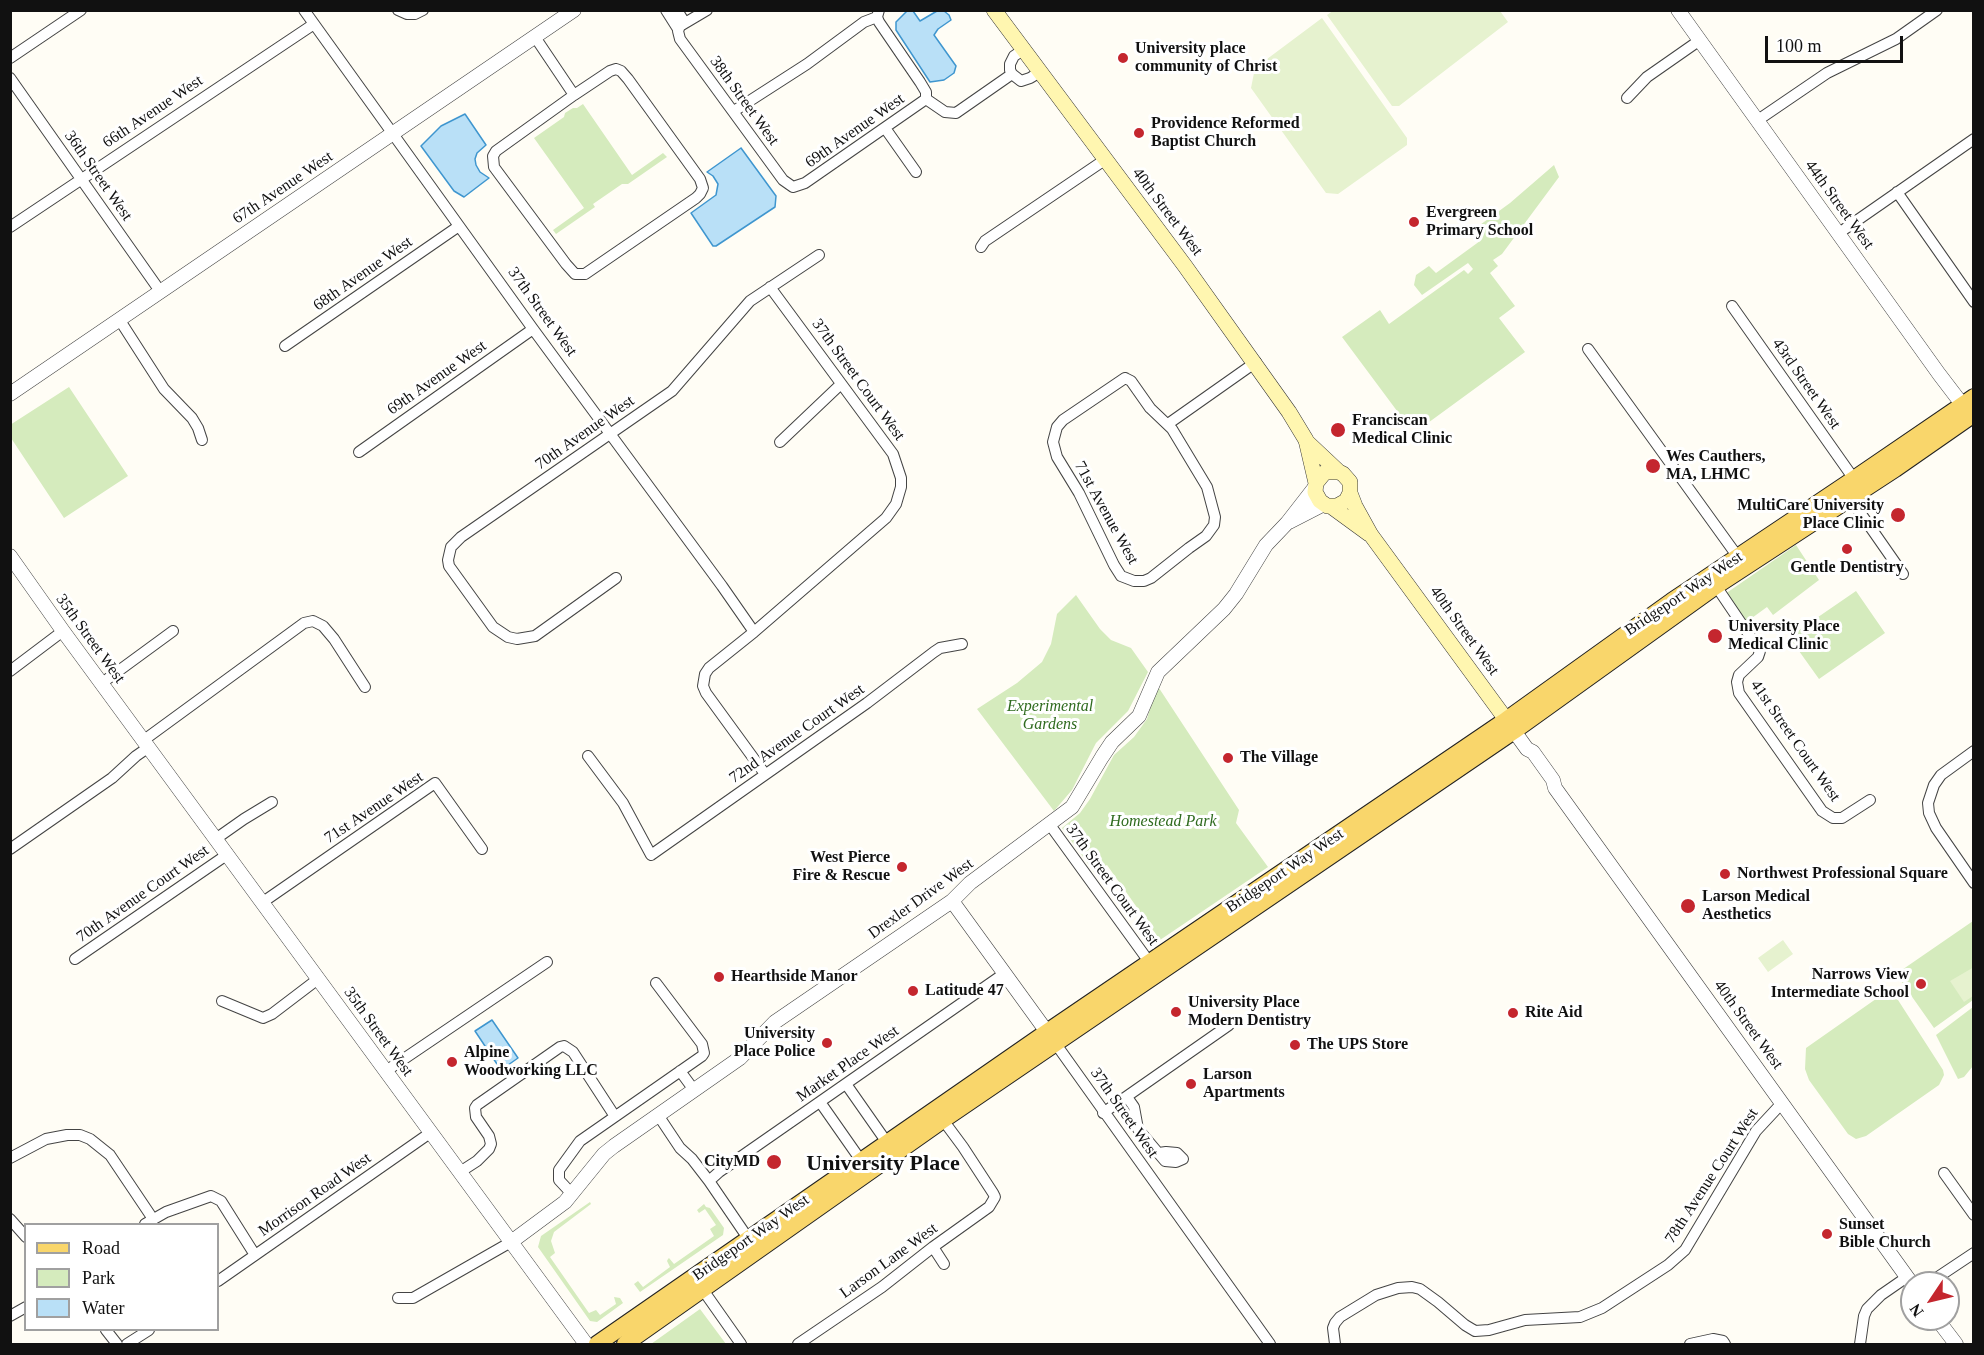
<!DOCTYPE html>
<html>
<head>
<meta charset="utf-8">
<style>
  body { margin:0 }
  #map { position:relative; width:1984px; height:1355px; overflow:hidden; background:#fffdf5; font-family:"Times New Roman",serif }
  canvas { display:block }
  .frame { position:absolute; inset:0; border:12px solid #111; pointer-events:none }
  .legend { position:absolute; left:24px; top:1223px; width:195px; height:108px; box-sizing:border-box; background:#fff; border:2px solid #a0a0a0; margin:0; padding:8px 10px; list-style:none; font-size:18px; color:#111 }
  .legend li { display:flex; align-items:center; gap:12px; height:30px }
  .legend b { width:30px; border:2px solid #a0a0a0 }
  .north { position:absolute; left:1900px; top:1271px; width:60px; height:60px; box-sizing:border-box; background:#fff; border:2px solid #a0a0a0; border-radius:50%; rotate:235deg; font-size:16px; font-weight:700; line-height:24px; text-align:center; color:#111 }
  .north::after { content:''; display:block; margin:auto; width:21px; height:27px; background:#c4262e; clip-path:polygon(50% 0,100% 100%,50% 72%,0 100%) }
  .scale { position:absolute; left:1765px; top:36px; width:138px; height:27px; box-sizing:border-box; border:3px solid #111; border-top:0; padding-left:8px; font-size:18px; line-height:21px; white-space:nowrap; color:#111; -webkit-text-stroke:4px #fff; paint-order:stroke }
</style>
</head>
<body>
<div id="map">
<canvas width="1984" height="1355"></canvas>
<div class="frame"></div>
<ul class="legend">
<li><b style="height:8px;background:#f9d66b"></b>Road</li>
<li><b style="height:16px;background:#d5ebbd"></b>Park</li>
<li><b style="height:16px;background:#b9e0f7"></b>Water</li>
</ul>
<div class="north">N</div>
<div class="scale">100 m</div>
</div>
<script>
const c = document.querySelector('canvas').getContext('2d');
c.lineJoin = 'round';
function paint(path, color) { c.fillStyle = color; c.fill(path, 'evenodd'); }
const shape = rows => new Path2D(rows.map(r => 'M' + r).join(''));
function strokePath(path, color, width, dash) { c.strokeStyle = color; c.lineWidth = width; c.lineCap = dash ? 'butt' : 'round'; c.setLineDash(dash || []); c.stroke(path); }
function label(font, color, halo, rows, align = 'center') {
  c.font = font + ' "Times New Roman",serif'; c.lineWidth = 6; c.setLineDash([]); c.textBaseline = 'middle'; c.strokeStyle = halo; c.fillStyle = color; for (const [text, x, y, turn = 0] of rows) {
    c.save(); c.translate(x, y); c.rotate((+turn || 0) * Math.PI / 180); c.textAlign = isNaN(turn) ? turn : align; if (halo) c.strokeText(text, 0, 0); c.fillText(text, 0, 0); c.restore();
  }
}
const green = shape([
  [583,104,632,175,663,153,667,157,628,184,622,184,593,204,595,207,556,234,553,230,584,208,534,138,564,117,565,113,573,108,577,108],
  [1554,165,1559,177,1502,254,1493,260,1498,266,1490,273,1515,306,1499,318,1525,352,1421,428,1406,423,1342,337,1380,310,1389,324,1464,270,1468,274,1473,269,1468,263,1422,295,1414,285,1416,275,1429,266,1436,273,1480,241,1473,230,1510,203],
  [69,387,128,476,64,518,11,438,10,425],
  [1796,545,1819,580,1773,615,1767,607,1745,623,1725,594],
  [1856,591,1885,633,1819,679,1789,637],
  [1076,595,1100,629,1111,640,1131,648,1148,672,1128,711,1096,743,1072,790,1054,811,977,709,1017,683,1042,662,1051,644,1057,614],
  [1157,685,1239,810,1236,823,1268,867,1160,940,1107,865,1094,872,1062,828,1080,813,1090,799,1114,755,1134,737,1147,719],
  [1973,921,1973,1000,1934,1028,1896,974],
  [1883,994,1898,1000,1943,1070,1944,1075,1939,1085,1866,1136,1856,1139,1848,1134,1809,1080,1805,1069,1806,1048],
  [1973,1007,1973,1066,1964,1077,1958,1079,1936,1035],
  [590,1202,591,1204,554,1232,551,1241,555,1253,550,1257,589,1313,596,1310,600,1315,616,1304,614,1297,620,1298,623,1303,597,1322,590,1321,538,1247,541,1236],
  [704,1204,706,1207,710,1208,724,1228,723,1235,640,1292,634,1284,638,1281,643,1287,670,1267,667,1261,668,1259,669,1258,674,1264,714,1236,710,1229,716,1225,705,1209,699,1213,697,1210],
  [700,1309,726,1344,651,1344]
]);
const pitch = shape([
  [1334,10,1500,11,1508,22,1399,106,1392,106,1327,15],
  [1322,18,1407,138,1407,145,1338,194,1326,193,1251,88,1255,68],
  [1783,940,1793,954,1768,972,1758,958],
  [1974,967,1973,996,1964,1002,1950,981]
]);
const water = shape([
  [907,11,913,11,920,21,937,11,944,11,949,15,951,20,938,29,934,35,956,66,954,73,944,80,930,82,896,30,896,22,907,11],
  [465,114,486,145,477,153,475,159,476,165,480,172,489,178,464,197,454,191,421,146,441,126,465,114],
  [741,148,776,196,775,207,716,246,713,246,691,213,716,195,718,184,713,176,707,172,741,148],
  [492,1020,518,1058,501,1070,475,1031,492,1020]
]);
const minor = shape([
  [304,10,533,329,722,586,754,632],
  [398,10,407,14,415,14,423,10],
  [666,10,678,29],
  [677,10,685,23],
  [707,10,680,26,678,31,680,39,783,180,793,187,805,183,926,99,926,92,920,82,879,22,877,17,879,10],
  [535,37,574,95],
  [1023,50,1014,56,1010,64,1010,70,1012,74,1021,81,1030,78,1040,72],
  [10,58,81,10],
  [616,69,621,71,628,79,700,179,703,188,700,194,696,198,585,274,575,274,566,264,494,167,493,156,496,151,574,95,610,71,616,69],
  [10,78,160,291],
  [1627,98,1647,77,1700,40],
  [926,99,945,112,956,113,1012,74],
  [734,111,807,64,864,22,877,17],
  [1758,120,1827,73,1896,39,1937,10],
  [885,128,916,172],
  [1897,192,1974,302],
  [10,227,314,24],
  [1839,233,1974,139],
  [981,247,985,241,1106,159],
  [1732,306,1854,479],
  [119,319,164,389,192,418,198,428,202,440],
  [285,346,459,226],
  [1588,349,1738,557],
  [1125,378,1131,381,1150,408,1172,429,1207,487,1215,517,1214,525,1206,536,1189,548,1151,578,1144,581,1134,581,1121,576,1114,565,1079,493,1057,457,1053,442,1057,427,1063,420,1125,378],
  [1168,424,1256,362],
  [780,442,841,384],
  [359,452,533,329],
  [1850,498,1903,574],
  [616,578,535,636,517,639,508,637,493,627,449,566,448,560,451,547,461,537,672,391,750,301,819,255],
  [1716,586,1760,651,1758,657,1739,675,1737,682,1739,693,1822,811,1833,818,1842,818,1870,800],
  [10,671,63,631],
  [102,683,173,631],
  [144,740,304,623,313,621,323,626,334,639,365,687],
  [1974,751,1941,775,1934,785,1928,803,1929,813,1936,828,1974,883],
  [588,756,623,803,651,855,867,703,934,652,940,648,962,644],
  [765,774,706,693,703,686,705,674,709,668,754,632,886,518,896,504,901,487,901,478,893,454,770,287],
  [1050,825,1150,963],
  [217,838,244,819,272,802],
  [10,849,112,778,136,756,149,747],
  [263,902,435,783,482,849],
  [75,959,228,854],
  [222,1001,263,1018,272,1014,318,979],
  [1053,1040,1270,1344],
  [386,1071,547,962],
  [680,1071,694,1090],
  [846,1084,888,1144],
  [1127,1097,1134,1107,1138,1129,1165,1161,1176,1162,1183,1159,1177,1153,1166,1152,1159,1153],
  [820,1102,862,1162],
  [1103,1113,1229,1025],
  [658,1115,680,1148,692,1159,709,1181,752,1244],
  [10,1158,46,1139,67,1135,80,1135,90,1139,110,1155,153,1219],
  [460,1172,477,1161,489,1149,491,1144,489,1136,476,1117,475,1108,477,1105,560,1047,564,1046,573,1052,614,1115],
  [1944,1173,1974,1215],
  [709,1181,719,1172,1005,973],
  [572,1194,559,1180,559,1170,580,1141,702,1056,704,1053,702,1044,656,983],
  [10,1219,26,1237],
  [145,1224,166,1212,211,1196,221,1201,255,1255],
  [933,1247,944,1264],
  [218,1281,430,1133],
  [1929,1283,1974,1253],
  [703,1290,741,1344],
  [398,1298,413,1298,511,1242],
  [10,1316,26,1307],
  [106,1330,117,1344],
  [127,1344,149,1330],
  [798,1344,882,1287,933,1247,989,1207,995,1197,993,1193,963,1147,943,1120],
  [1335,1344,1333,1328,1335,1323,1340,1317,1376,1295,1398,1288,1412,1287,1420,1289,1438,1302,1465,1325,1475,1331,1489,1330,1525,1320,1580,1317,1602,1308,1668,1265,1685,1250,1756,1131,1782,1103],
  [1690,1344,1713,1339,1723,1341,1725,1344],
  [1860,1344,1864,1316,1867,1309,1881,1295,1907,1277]
]);
const tertiary = shape([
  [1678,10,1939,374,1968,412],
  [10,394,574,10],
  [1289,522,1324,504],
  [10,556,63,631,586,1344],
  [1514,731,1527,749,1533,752,1553,780,1555,788,1912,1284],
  [952,901,1047,1032],
  [511,1242,565,1202,604,1154,614,1146,740,1058,775,1022,952,901,970,883,1072,807,1102,757,1112,742,1139,716,1158,672,1224,609,1236,594,1266,545,1287,523,1315,487],
  [1937,1319,1956,1344]
]);
const secondary = shape([
  [994,10,1185,266,1289,412,1306,440,1316,483,1315,492,1320,501,1327,506,1337,506,1346,501,1350,493,1350,482,1343,474,1339,472,1325,472,1316,483],
  [1306,441,1339,472],
  [1350,493,1355,506,1371,535,1513,729],
  [1332,507,1369,534]
]);
const primary = shape([
  [597,1344,1047,1032,1506,720,1672,601,1854,479,1974,397],
  [625,1344,943,1120,1514,731,1716,586,1895,469,1974,414]
]);
const markers = [
  [1123,58,6,"#c4262e"],
  [1139,133,6,"#c4262e"],
  [1414,222,6,"#c4262e"],
  [1338,430,8,"#c4262e"],
  [1653,466,8,"#c4262e"],
  [1898,515,8,"#c4262e"],
  [1847,549,6,"#c4262e"],
  [1715,636,8,"#c4262e"],
  [1228,758,6,"#c4262e"],
  [902,867,6,"#c4262e"],
  [1725,874,6,"#c4262e"],
  [1688,906,8,"#c4262e"],
  [719,977,6,"#c4262e"],
  [1921,984,6,"#c4262e"],
  [913,991,6,"#c4262e"],
  [1176,1012,6,"#c4262e"],
  [1513,1013,6,"#c4262e"],
  [827,1043,6,"#c4262e"],
  [1295,1045,6,"#c4262e"],
  [452,1062,6,"#c4262e"],
  [1191,1084,6,"#c4262e"],
  [774,1162,8,"#c4262e"],
  [1827,1234,6,"#c4262e"]
];
const poiNames = [
  ["University place",1135,49],
  ["community of Christ",1135,67],
  ["Providence Reformed",1151,124],
  ["Baptist Church",1151,142],
  ["Evergreen",1426,213],
  ["Primary School",1426,231],
  ["Franciscan",1352,421],
  ["Medical Clinic",1352,439],
  ["Wes Cauthers,",1666,457],
  ["MA, LHMC",1666,475],
  ["MultiCare University",1884,506,"right"],
  ["Place Clinic",1884,524,"right"],
  ["Gentle Dentistry",1847,568,"center"],
  ["University Place",1728,627],
  ["Medical Clinic",1728,645],
  ["The Village",1240,758],
  ["West Pierce",890,858,"right"],
  ["Fire & Rescue",890,876,"right"],
  ["Northwest Professional Square",1737,874],
  ["Larson Medical",1702,897],
  ["Aesthetics",1702,915],
  ["Narrows View",1909,975,"right"],
  ["Intermediate School",1909,993,"right"],
  ["Hearthside Manor",731,977],
  ["Latitude 47",925,991],
  ["University Place",1188,1003],
  ["Modern Dentistry",1188,1021],
  ["Rite Aid",1525,1013],
  ["University",815,1034,"right"],
  ["Place Police",815,1052,"right"],
  ["The UPS Store",1307,1045],
  ["Alpine",464,1053],
  ["Woodworking LLC",464,1071],
  ["Larson",1203,1075],
  ["Apartments",1203,1093],
  ["CityMD",760,1162,"right"],
  ["Sunset",1839,1225],
  ["Bible Church",1839,1243]
];
const streetNames = [
  ["38th Street West",744,101,54],
  ["66th Avenue West",153,112,-34],
  ["69th Avenue West",855,131,-35],
  ["36th Street West",98,176,55],
  ["67th Avenue West",283,188,-34],
  ["44th Street West",1839,205,54],
  ["40th Street West",1167,212,53],
  ["68th Avenue West",363,274,-35],
  ["37th Street West",542,312,54],
  ["69th Avenue West",437,378,-35],
  ["37th Street Court West",858,380,54],
  ["43rd Street West",1806,384,55],
  ["70th Avenue West",585,433,-35],
  ["71st Avenue West",1106,513,61],
  ["Bridgeport Way West",1684,594,-34],
  ["40th Street West",1464,631,54],
  ["35th Street West",90,639,54],
  ["72nd Avenue Court West",797,734,-35],
  ["41st Street Court West",1795,741,55],
  ["71st Avenue West",374,808,-34],
  ["Bridgeport Way West",1285,871,-34],
  ["37th Street Court West",1112,885,54],
  ["70th Avenue Court West",143,894,-35],
  ["Drexler Drive West",921,899,-36],
  ["40th Street West",1748,1025,54],
  ["35th Street West",378,1032,54],
  ["Market Place West",848,1064,-35],
  ["37th Street West",1124,1113,55],
  ["78th Avenue Court West",1712,1176,-57],
  ["Morrison Road West",315,1195,-35],
  ["Bridgeport Way West",751,1238,-35],
  ["Larson Lane West",889,1261,-36]
];
const parkNames = [
  ["Experimental",1050,707],
  ["Gardens",1050,725],
  ["Homestead Park",1163,822]
];
const districtNames = [
  ["University Place",883,1164]
];
paint(green, '#d5ebbd');
paint(pitch, '#e6f2cf');
paint(water, '#b9e0f7');
strokePath(water, '#3f96cf', 1.5);
strokePath(minor, '#444', 12);
strokePath(tertiary, '#444', 15);
strokePath(secondary, '#333', 16);
strokePath(primary, '#222', 18);
strokePath(minor, '#fff', 10);
strokePath(tertiary, '#fff', 14);
strokePath(secondary, '#fff6b0', 15);
strokePath(primary, '#f9d66b', 16);
for (const [x, y, r, color] of markers) { const dot = new Path2D(); dot.arc(x, y, r, 0, 2 * Math.PI); c.fillStyle = color; c.fill(dot); strokePath(dot, '#fff', 2); }
label('bold 16px', '#111', '#fff', poiNames, 'left');
label('16px', '#111', '#fff', streetNames);
label('italic 16px', '#2f6b1f', '#fff', parkNames);
label('bold 22px', '#111', '#fff', districtNames);
</script>
</body>
</html>
